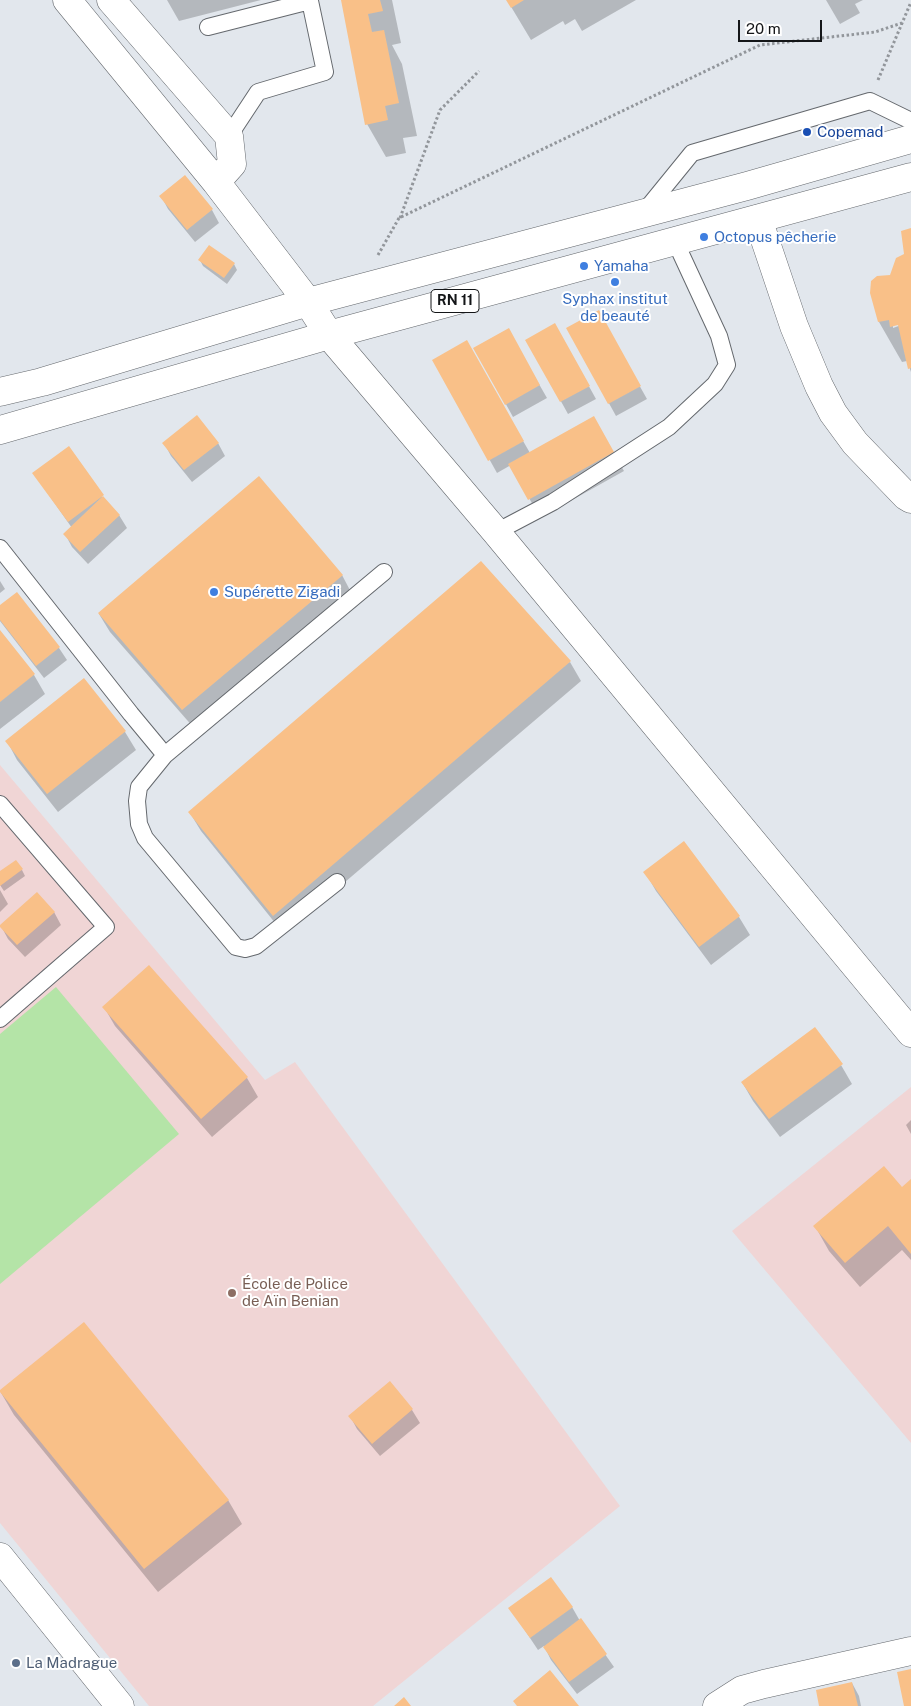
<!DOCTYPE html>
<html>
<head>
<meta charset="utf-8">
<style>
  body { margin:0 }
  #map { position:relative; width:911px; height:1706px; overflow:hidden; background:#e2e7ed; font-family:"Public Sans",sans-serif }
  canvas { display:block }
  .scale { position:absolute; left:738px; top:20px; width:84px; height:22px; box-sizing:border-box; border:2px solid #141618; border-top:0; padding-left:6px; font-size:15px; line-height:18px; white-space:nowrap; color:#141618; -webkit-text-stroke:4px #fff; paint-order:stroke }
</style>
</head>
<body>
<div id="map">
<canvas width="911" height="1706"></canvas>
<div class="scale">20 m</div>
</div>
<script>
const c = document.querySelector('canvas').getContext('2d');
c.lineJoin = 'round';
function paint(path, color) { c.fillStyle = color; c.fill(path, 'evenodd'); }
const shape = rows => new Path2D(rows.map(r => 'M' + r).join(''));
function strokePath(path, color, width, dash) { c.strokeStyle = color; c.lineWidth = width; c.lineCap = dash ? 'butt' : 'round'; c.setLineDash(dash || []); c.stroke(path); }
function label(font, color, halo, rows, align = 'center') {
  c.font = font + ' "Public Sans",sans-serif'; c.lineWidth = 4; c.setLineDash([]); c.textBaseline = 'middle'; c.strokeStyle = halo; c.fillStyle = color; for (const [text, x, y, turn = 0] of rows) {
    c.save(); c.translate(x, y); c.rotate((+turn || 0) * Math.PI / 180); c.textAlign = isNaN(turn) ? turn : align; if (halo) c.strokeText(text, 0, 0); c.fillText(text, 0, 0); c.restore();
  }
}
const education = shape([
  [0,765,265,1080,295,1062,620,1506,373,1706,149,1706,0,1523],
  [911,1087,911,1443,732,1231]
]);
const green = shape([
  [56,987,179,1134,0,1284,0,1034]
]);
const shadow = shape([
  [167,0,261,0,179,21],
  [342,0,392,0,401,43,392,45,402,64,417,136,403,138,406,153,386,157,367,124],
  [507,0,636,0,582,31,575,19,565,25,563,21,531,40],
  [826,0,863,0,855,4,860,13,840,24],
  [185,177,212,210,219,223,195,242,168,209,161,196],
  [911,229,911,372,907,361,902,362,879,322,891,276,906,255],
  [904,324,893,328,893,325],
  [200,260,234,264,237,270,227,284,203,266],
  [598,312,647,399,616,416,568,329],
  [555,325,596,399,568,414,527,340],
  [508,330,547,398,513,417,475,348],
  [466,342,530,453,594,418,624,471,540,518,511,465,497,473,434,360],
  [164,443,218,443,225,456,192,482,171,456],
  [68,448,102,497,119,515,127,528,88,564,72,547,65,534,72,528,34,474],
  [342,575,352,594,194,728,110,632,99,614],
  [0,581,5,589,0,593],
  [16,594,59,648,67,660,44,678,0,621,0,607],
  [0,632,34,675,45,694,0,729],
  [570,662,581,681,284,934,201,831,190,813],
  [84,679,125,732,136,750,58,812,17,760,7,741],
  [684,843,739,917,750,935,711,965,656,891,645,872],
  [22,870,25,876,4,891,0,885,0,873],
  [0,890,8,904,0,912],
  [54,912,61,925,25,957,8,939,1,926],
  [149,967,247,1078,258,1097,212,1137,115,1026,104,1007],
  [841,1065,852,1084,780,1137,753,1101,742,1082],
  [911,1120,911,1134,906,1125],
  [911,1181,911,1260,902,1250,860,1287,829,1251,815,1226,902,1188],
  [390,1383,412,1410,420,1423,380,1456,357,1429,350,1416],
  [0,1391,228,1500,242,1524,158,1592,14,1415],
  [572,1607,580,1621,581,1620,614,1667,577,1694,551,1660,544,1646,538,1650,510,1608],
  [852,1683,859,1696,861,1706,821,1706]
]);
const building = shape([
  [341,0,380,0,383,11,368,14,372,32,384,30,399,103,385,106,388,120,365,125],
  [506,0,524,0,511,8],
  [185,175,213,209,187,230,159,196],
  [911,228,911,368,908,369,898,325,890,327,889,320,878,322,870,293,871,281,877,276,890,275,896,258,904,254,901,231],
  [209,245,235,263,224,278,198,260],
  [599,310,641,386,608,404,566,328],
  [555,323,590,386,560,402,525,340],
  [509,328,540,385,505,405,473,348],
  [467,340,524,441,488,461,432,360],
  [197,415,219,443,184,470,162,443],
  [594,416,614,452,528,500,508,464],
  [69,446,104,495,68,522,32,473],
  [259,476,343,575,182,710,98,613],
  [103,496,120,515,80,552,63,534],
  [481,561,571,661,273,916,188,812],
  [17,592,60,647,36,666,0,620,0,605],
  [0,630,35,674,0,702],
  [84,678,126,731,47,794,5,741],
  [684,841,740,916,699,947,643,872],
  [16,860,23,869,0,886,0,871],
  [37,892,55,912,17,945,0,927,0,925],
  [149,965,248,1077,201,1119,102,1007],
  [815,1027,843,1064,769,1119,741,1082],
  [884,1166,902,1187,911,1179,911,1254,888,1226,845,1263,813,1226],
  [84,1322,229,1500,144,1569,0,1392,0,1390],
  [390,1381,413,1409,372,1444,348,1416],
  [551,1577,573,1607,530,1638,508,1608],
  [581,1618,607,1654,569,1682,543,1647],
  [911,1669,911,1706,904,1706,897,1672],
  [550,1670,579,1706,517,1706,513,1701],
  [852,1682,858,1706,819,1706,816,1690],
  [404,1697,411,1706,394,1706]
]);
const path = shape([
  [878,80,911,2],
  [400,218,440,110,479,71],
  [378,255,399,218,760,45,875,32,902,23]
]);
const lane = shape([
  [208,27,310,1,325,72,258,92,229,136],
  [644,212,692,153,870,101,911,121],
  [496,532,553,502,669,427,715,384,727,365,719,336,675,241],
  [0,548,131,714,165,755,139,787,137,801,139,824,145,838,236,947,245,949,256,946,337,882],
  [165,755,384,572],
  [0,804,106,927,0,1019]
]);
const street = shape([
  [67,0,216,182,308,302,329,335,496,532,911,1033],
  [111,0,229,136,232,164,216,182],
  [758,219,794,326,819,386,833,413,855,443,906,496,911,499],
  [0,1557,120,1706],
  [717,1706,742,1690,764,1684,911,1651]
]);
const primary = shape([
  [0,392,42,382,308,302,747,186,911,139],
  [0,430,329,335,911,177]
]);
const markers = [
  [807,132,5,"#1a4fb4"],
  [704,237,5,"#3f7fe0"],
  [584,266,5,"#3f7fe0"],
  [615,282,5,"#3f7fe0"],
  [214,592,5,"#3f7fe0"],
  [232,1293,5,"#8d6e63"],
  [16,1663,5,"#5c6f8a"]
];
const shields = [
  [455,301,48]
];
const shieldNames = [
  ["RN 11",455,301]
];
const transitNames = [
  ["Copemad",817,132]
];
const shopNames = [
  ["Octopus pêcherie",714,237],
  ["Yamaha",594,266],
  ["Syphax institut",615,299,"center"],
  ["de beauté",615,316,"center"],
  ["Supérette Zigadi",224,592]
];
const educationNames = [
  ["École de Police",242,1284],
  ["de Aïn Benian",242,1301]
];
const serviceNames = [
  ["La Madrague",26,1663]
];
paint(education, '#f0d5d5');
paint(green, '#b4e4a7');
paint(shadow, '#0003');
paint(building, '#f9c088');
strokePath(lane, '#64686d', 18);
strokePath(street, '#64686d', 29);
strokePath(primary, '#64686d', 29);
strokePath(path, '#92969b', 3, [2.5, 2.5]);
strokePath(lane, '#fff', 16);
strokePath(street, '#fff', 28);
strokePath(primary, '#fff', 28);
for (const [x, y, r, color] of markers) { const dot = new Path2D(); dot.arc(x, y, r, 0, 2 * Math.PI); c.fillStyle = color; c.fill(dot); strokePath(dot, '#fff', 2); }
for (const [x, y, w] of shields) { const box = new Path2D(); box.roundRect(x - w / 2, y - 11.5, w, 23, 4); c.fillStyle = '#fff'; c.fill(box); strokePath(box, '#141618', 1); }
label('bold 14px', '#141618', null, shieldNames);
label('15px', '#164399', '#fff', transitNames, 'left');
label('15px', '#366cbe', '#fff', shopNames, 'left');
label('15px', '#785e54', '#fff', educationNames, 'left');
label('15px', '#4e5e75', '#fff', serviceNames, 'left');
</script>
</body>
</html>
